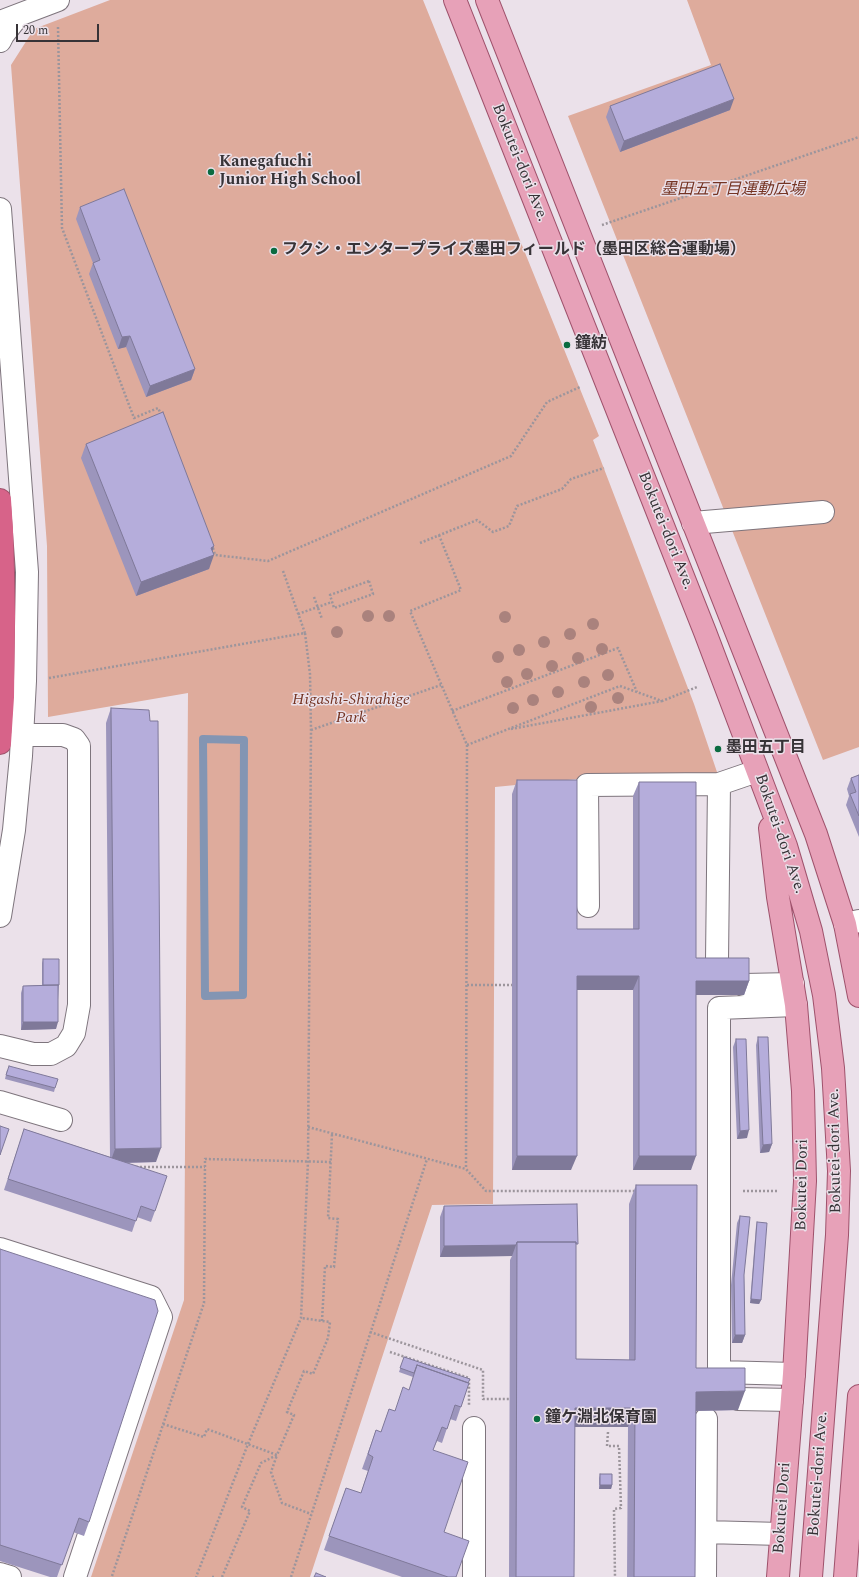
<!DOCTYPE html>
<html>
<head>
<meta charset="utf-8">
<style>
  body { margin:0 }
  #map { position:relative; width:859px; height:1577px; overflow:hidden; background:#ebe1ea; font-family:Spectral,serif }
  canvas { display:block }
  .scale { position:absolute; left:16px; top:24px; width:83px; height:18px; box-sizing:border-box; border:2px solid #373337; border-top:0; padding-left:5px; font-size:12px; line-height:14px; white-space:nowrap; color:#373337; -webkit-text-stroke:3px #ebe1ea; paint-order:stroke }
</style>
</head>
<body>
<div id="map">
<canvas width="859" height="1577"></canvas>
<div class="scale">20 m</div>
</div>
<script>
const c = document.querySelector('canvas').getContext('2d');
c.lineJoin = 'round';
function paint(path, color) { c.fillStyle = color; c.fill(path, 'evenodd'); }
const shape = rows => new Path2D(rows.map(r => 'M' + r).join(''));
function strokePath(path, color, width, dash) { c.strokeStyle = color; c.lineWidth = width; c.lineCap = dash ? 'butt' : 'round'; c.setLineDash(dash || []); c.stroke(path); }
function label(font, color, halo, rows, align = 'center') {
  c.font = font + ' Spectral,"Noto Sans JP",serif'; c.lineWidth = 3; c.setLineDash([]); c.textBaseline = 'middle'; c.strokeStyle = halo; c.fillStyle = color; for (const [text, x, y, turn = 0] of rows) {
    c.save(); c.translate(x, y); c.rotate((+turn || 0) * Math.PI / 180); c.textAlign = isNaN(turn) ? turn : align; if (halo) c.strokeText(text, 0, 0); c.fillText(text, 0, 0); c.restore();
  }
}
const green = shape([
  [110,0,423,0,599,436,593,440,694,704,718,775,619,775,495,787,493,1204,432,1205,310,1577,91,1577,184,1300,188,693,48,717,47,546,11,65,34,29],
  [687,0,859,0,859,747,823,760,568,116,711,65]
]);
const stream = shape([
  [203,739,244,740,243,995,205,996,203,739]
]);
const path = shape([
  [58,27,62,228,134,418,158,408,161,414],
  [602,225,859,137],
  [439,535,461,590,410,611,467,745,466,1169],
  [420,543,477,520,493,532,509,526,517,506,562,489,571,479,604,468],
  [213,548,215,555,268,561,511,456,547,402,580,387],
  [283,571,305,633],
  [369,581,373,594,334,608,330,595,369,581],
  [314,597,322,619],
  [298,614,332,602],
  [49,678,305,633,310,674,311,730,308,1161,301,1318,248,1444,196,1577],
  [452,711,618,648,637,692],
  [511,729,662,701],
  [311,730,441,685],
  [467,745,620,686,662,701,697,687],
  [467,985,514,985],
  [308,1127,466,1169,486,1191,636,1191],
  [136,1167,205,1167],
  [743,1191,777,1191],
  [322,1321,325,1266,334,1267,338,1219,328,1218,332,1134],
  [370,1332,483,1370,483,1399,510,1399],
  [390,1352,469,1378,469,1405],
  [163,1424,204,1437,207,1429,277,1455,271,1472,282,1503,311,1514],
  [608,1432,607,1446,619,1446,621,1508,614,1509,615,1577],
  [112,1576,204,1303,205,1159,331,1162],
  [212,1577,215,1577],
  [222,1577,250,1511,242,1507,261,1463,277,1455,294,1415,287,1412,304,1371,313,1374,328,1338,330,1322,301,1318],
  [291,1577,427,1159]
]);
const minor = shape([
  [0,22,58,0],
  [0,41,3,35,18,16],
  [0,209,27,572,25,681,21,756,14,830,0,916],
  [693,523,823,512],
  [719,784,757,771],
  [588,906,587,785,719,784,717,960],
  [845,924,859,921],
  [744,985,793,984],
  [0,1046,33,1054,51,1054,66,1046,74,1033,79,1005,79,746,74,739,63,735,22,735],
  [0,1102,61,1120],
  [0,1249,151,1297,161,1317,75,1577],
  [794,1374,719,1372,719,1008,796,1005],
  [738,1399,792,1400],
  [474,1428,474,1577],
  [705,1532,781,1534],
  [0,1574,10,1577],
  [705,1577,706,1419]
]);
const major = shape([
  [455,0,705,632,786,846,811,931,824,995,833,1068,839,1171,837,1235,811,1577],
  [487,0,816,834,845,924,859,996],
  [770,828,778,897,796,1005,803,1091,805,1181,794,1374,778,1577],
  [845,1577,859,1396]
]);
const highway = shape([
  [0,500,2,530,4,616,3,697,0,743]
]);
const trees = [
  [368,616],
  [389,616],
  [505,617],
  [593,624],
  [337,632],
  [570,634],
  [544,642],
  [602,649],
  [519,650],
  [498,657],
  [578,658],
  [552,666],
  [527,674],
  [608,675],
  [507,682],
  [584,682],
  [558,692],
  [618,698],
  [533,700],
  [591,707],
  [513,708]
];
const wall = shape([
  [610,106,730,110,620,152,606,117],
  [80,207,195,369,191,380,146,397,126,347,118,349,89,274,93,263,76,219],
  [86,444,214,546,212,552,209,569,136,596,81,458],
  [111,708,156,1162,126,1163,155,1211,151,1222,137,1217,132,1232,4,1190,24,1129,110,1157,106,723],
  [859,775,859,837,846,805,849,796,847,789,851,778],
  [517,780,577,929,633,929,633,796,639,782,696,958,749,981,744,995,696,995,691,1170,633,1170,633,990,577,990,571,1170,512,1170,512,794],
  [43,959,59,985,56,1029,21,1030,21,993,23,986,42,985,42,963],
  [758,1037,772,1144,769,1152,760,1153,756,1045],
  [736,1039,747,1138,737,1139,733,1047],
  [7,1070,55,1088,54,1092,5,1079],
  [636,1185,696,1368,738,1410,696,1411,695,1577,627,1577,628,1427,575,1427,574,1577,509,1577,510,1260,512,1256,440,1257,440,1217,444,1206,576,1248,576,1359,629,1360,629,1204],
  [740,1216,744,1275,745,1335,742,1343,732,1343,731,1285,737,1223],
  [757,1222,761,1300,759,1304,750,1303,756,1226],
  [0,1249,89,1522,84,1536,73,1532,57,1577,50,1577,0,1561],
  [404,1357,469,1383,456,1421,450,1419,442,1443,437,1441,433,1450,444,1532,456,1577,402,1577,324,1550,346,1488,361,1493,368,1471,362,1469,376,1430,381,1432,389,1409,395,1411,409,1390,413,1377,399,1372],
  [600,1474,612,1485,611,1489,599,1489,599,1478]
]);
const shadedWall = shape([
  [734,99,730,110,620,152,624,141],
  [130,336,126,347,118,349,122,337],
  [195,369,191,380,146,397,150,386],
  [214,546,211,556,214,555,209,569,136,596,141,582],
  [577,976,639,976,633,990,571,990],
  [696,981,749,981,744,995,691,995],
  [23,1022,58,1022,56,1029,21,1030],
  [749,1130,747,1138,737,1139,740,1131],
  [772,1144,769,1152,760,1153,763,1145],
  [161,1148,156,1162,110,1163,115,1149],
  [517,1156,577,1156,571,1170,512,1170],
  [639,1156,696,1156,691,1170,633,1170],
  [516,1245,512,1256,440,1257,444,1246],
  [751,1299,761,1300,759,1304,750,1303],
  [735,1335,745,1335,742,1343,732,1343],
  [745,1391,738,1410,689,1411,696,1392],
  [575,1408,635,1408,628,1427,568,1427],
  [600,1485,612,1485,611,1489,599,1489]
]);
const building = shape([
  [720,64,734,99,624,141,610,106,720,64],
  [124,189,195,369,150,386,130,336,122,337,93,263,100,260,80,207,124,189],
  [163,412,214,546,211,548,214,555,141,582,86,444,163,412],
  [111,708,149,710,150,721,158,721,161,1148,115,1149,111,708],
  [859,775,859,816,850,794,856,792,851,778,859,775],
  [517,780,577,780,577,929,639,929,639,782,696,782,696,958,749,958,749,981,696,981,696,1156,639,1156,639,976,577,976,577,1156,517,1156,517,780],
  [43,959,59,959,59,985,43,985,43,959],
  [58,985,58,1022,23,1022,23,986,58,985],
  [758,1037,768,1037,772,1144,763,1145,758,1037],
  [736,1039,746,1039,749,1130,740,1131,736,1039],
  [9,1066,58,1079,55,1088,6,1075,9,1066],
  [0,1126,9,1129,0,1155,0,1126],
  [24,1129,167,1176,155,1211,141,1206,136,1221,8,1179,24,1129],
  [636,1185,697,1185,696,1368,745,1368,745,1391,696,1392,695,1577,634,1577,635,1408,575,1408,574,1577,516,1577,517,1242,576,1242,576,1359,635,1360,636,1185],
  [577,1204,578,1244,576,1244,576,1242,517,1242,516,1245,444,1246,444,1206,577,1204],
  [740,1216,750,1217,744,1275,745,1335,735,1335,734,1278,740,1216],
  [757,1222,767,1223,761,1300,751,1299,757,1222],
  [0,1249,155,1300,158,1311,89,1522,79,1518,62,1565,0,1545,0,1249],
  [404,1357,470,1379,468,1383,417,1365,414,1373,400,1368,404,1357],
  [417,1365,469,1383,461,1407,455,1405,447,1429,442,1427,433,1450,468,1462,444,1532,469,1541,456,1577,448,1577,329,1536,346,1488,361,1493,373,1457,368,1454,376,1430,381,1432,389,1409,395,1411,403,1387,409,1390,417,1365],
  [600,1474,612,1474,612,1485,600,1485,600,1474],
  [316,1573,326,1577,314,1577,316,1573]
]);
const markers = [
  [211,172,4,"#0a6b40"],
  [274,251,4,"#0a6b40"],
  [567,345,4,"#0a6b40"],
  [718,749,4,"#0a6b40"],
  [537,1419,4,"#0a6b40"]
];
const poiNames = [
  ["Kanegafuchi",219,163],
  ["Junior High School",219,181],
  ["フクシ・エンタープライズ墨田フィールド（墨田区総合運動場）",282,251],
  ["鐘紡",575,345],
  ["墨田五丁目",726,749],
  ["鐘ケ淵北保育園",545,1419]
];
const streetNames = [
  ["Bokutei-dori Ave.",519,163,68],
  ["Bokutei-dori Ave.",665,531,68],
  ["Bokutei-dori Ave.",779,834,71],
  ["Bokutei-dori Ave.",836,1151,-91],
  ["Bokutei Dori",803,1185,-89],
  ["Bokutei-dori Ave.",819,1474,-86],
  ["Bokutei Dori",783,1508,-86]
];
const parkNames = [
  ["墨田五丁目運動広場",733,191],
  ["Higashi-Shirahige",351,701],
  ["Park",351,719]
];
paint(green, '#deab9c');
strokePath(stream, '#8395b3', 8);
strokePath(minor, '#7e757d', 24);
strokePath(major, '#9f526c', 24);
strokePath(highway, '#9f526c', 24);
strokePath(path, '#9c959c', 2.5, [2, 2]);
strokePath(minor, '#fff', 22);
strokePath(major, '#e7a1b8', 22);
strokePath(highway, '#d76389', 22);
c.fillStyle = '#aa827d';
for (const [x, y] of trees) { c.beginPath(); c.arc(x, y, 6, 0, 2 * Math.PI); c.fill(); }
paint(wall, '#9c95bc');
paint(shadedWall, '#7f7999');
paint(building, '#b5addb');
strokePath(building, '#7f7999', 1);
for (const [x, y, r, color] of markers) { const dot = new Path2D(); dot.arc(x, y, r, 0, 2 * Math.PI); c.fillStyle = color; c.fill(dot); strokePath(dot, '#ebe1ea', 1.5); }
label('bold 16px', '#373337', '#ebe1ea', poiNames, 'left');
label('16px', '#373337', '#ebe1ea', streetNames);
label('italic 16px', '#753423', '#ebe1ea', parkNames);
</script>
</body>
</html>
